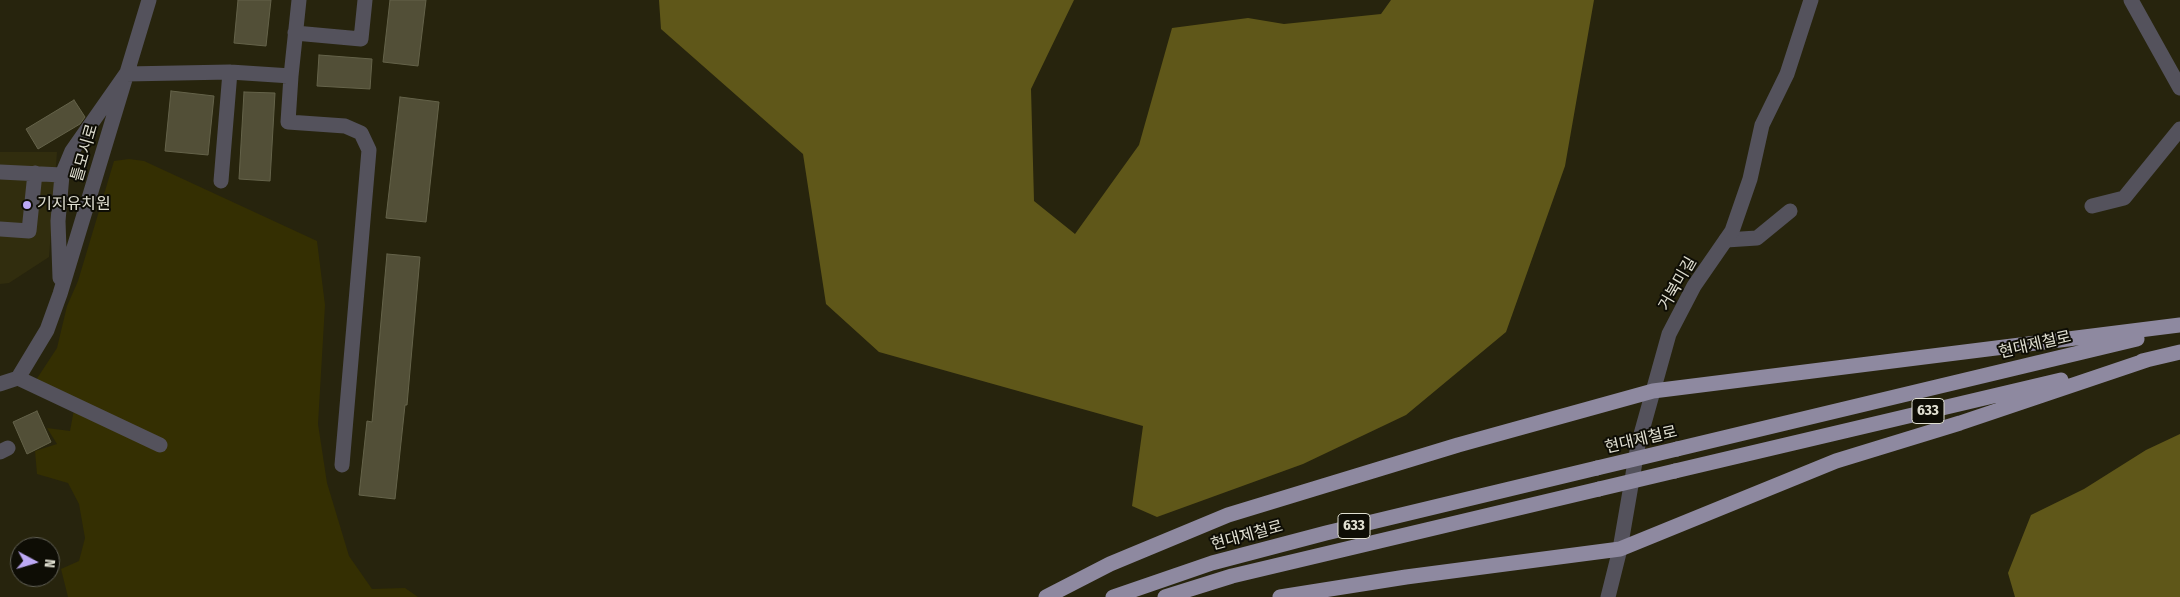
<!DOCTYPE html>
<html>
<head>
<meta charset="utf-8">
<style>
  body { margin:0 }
  #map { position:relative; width:2180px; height:597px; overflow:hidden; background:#27240d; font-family:"Fira Sans Condensed",sans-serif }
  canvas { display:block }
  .north { position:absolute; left:10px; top:537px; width:50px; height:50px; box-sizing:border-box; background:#0e0d05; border:1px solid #626157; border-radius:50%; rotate:96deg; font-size:14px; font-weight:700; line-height:20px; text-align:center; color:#e0dfd1 }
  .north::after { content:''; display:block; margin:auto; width:18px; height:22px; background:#bda9f5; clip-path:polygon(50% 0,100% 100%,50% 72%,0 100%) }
</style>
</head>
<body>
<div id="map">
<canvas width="2180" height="597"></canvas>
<div class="north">N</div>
</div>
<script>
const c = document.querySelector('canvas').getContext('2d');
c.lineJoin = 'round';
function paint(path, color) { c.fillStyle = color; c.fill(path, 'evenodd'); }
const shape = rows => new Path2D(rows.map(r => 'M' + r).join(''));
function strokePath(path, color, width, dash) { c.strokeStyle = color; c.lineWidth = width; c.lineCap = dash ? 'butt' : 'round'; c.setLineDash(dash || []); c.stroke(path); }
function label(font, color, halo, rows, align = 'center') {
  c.font = font + ' "Fira Sans Condensed","Noto Sans KR",sans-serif'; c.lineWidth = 4; c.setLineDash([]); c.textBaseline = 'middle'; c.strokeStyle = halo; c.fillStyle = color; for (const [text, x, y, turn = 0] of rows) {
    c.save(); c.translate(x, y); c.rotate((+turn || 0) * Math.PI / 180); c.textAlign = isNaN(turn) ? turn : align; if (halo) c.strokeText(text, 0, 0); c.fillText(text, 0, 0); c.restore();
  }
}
const built = shape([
  [0,152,57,152,49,257,9,283,0,284]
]);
const green = shape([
  [129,159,144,161,317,241,325,305,318,424,327,483,349,556,372,589,405,588,418,597,68,597,61,569,79,561,85,538,79,504,68,483,37,474,35,451,57,444,47,428,70,431,75,404,34,383,57,348,67,306,78,281,114,161]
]);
const forest = shape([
  [659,0,1074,0,1031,89,1034,201,1075,234,1139,145,1172,28,1248,18,1284,24,1381,14,1391,0,1594,0,1565,166,1506,332,1406,415,1303,464,1157,517,1132,506,1143,426,879,352,826,304,803,154,661,29],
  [2180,434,2180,597,2015,597,2008,573,2031,515,2084,489,2146,450]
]);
const building = shape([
  [238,0,271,0,266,46,234,43,238,0],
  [390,0,426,0,418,66,383,62,390,0],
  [319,55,372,59,370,89,317,86,319,55],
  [171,91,214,96,208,155,165,151,171,91],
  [244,92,275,93,270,181,239,179,244,92],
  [400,97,439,102,426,222,386,218,400,97],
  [74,100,85,117,80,124,38,149,26,129,74,100],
  [387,254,420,257,407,405,405,405,395,499,359,495,367,421,372,422,387,254],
  [37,411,51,442,27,454,13,422,37,411]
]);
const minor = shape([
  [2131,0,2180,88],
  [295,33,361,39,365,0],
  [291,76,288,122,345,126,361,133,369,150,342,465],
  [0,172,62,175,72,151,126,74,230,72,291,76,299,0],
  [221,181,230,72],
  [2092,206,2124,198,2180,129],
  [0,229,29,231,35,173],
  [1726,240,1757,238,1790,211],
  [60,278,58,221,62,175],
  [18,378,160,445],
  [0,384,18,378,47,330,60,294,149,0],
  [0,452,8,448]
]);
const tertiary = shape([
  [1608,597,1620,549,1638,445,1669,334,1694,286,1732,231,1750,179,1762,125,1787,74,1811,0]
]);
const trunk = shape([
  [2142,361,2180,352],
  [1677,449,2137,339],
  [1675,471,2061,380],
  [1046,597,1110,564,1228,515,1458,445,1653,391,2180,325],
  [1113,597,1212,563,1326,533,1597,468],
  [1165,597,1232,576,1599,489],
  [1280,597,1406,577,1620,549,1836,461,1960,423,2150,359]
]);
const trunkBridge = shape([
  [1597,468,1677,449],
  [1599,489,1675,471]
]);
const markers = [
  [27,205,5,"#bda9f5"]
];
const shields = [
  [1928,411,32],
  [1354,526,32]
];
const shieldNames = [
  ["633",1928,411],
  ["633",1354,526]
];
const streetNames = [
  ["틀모시로",85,153,-74],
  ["거북미길",1678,284,-60],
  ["현대제철로",2035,345,-13],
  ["현대제철로",1641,440,-13],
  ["현대제철로",1247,536,-15]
];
const poiNames = [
  ["기지유치원",37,205]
];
paint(built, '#312d0e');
paint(green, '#342f02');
paint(forest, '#5f5719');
paint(building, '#524f37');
strokePath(building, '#65634a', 1);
strokePath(minor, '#54525c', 15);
strokePath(tertiary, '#54525c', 15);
strokePath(trunk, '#8e89a0', 15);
strokePath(trunkBridge, '#8e89a0', 15);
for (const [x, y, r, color] of markers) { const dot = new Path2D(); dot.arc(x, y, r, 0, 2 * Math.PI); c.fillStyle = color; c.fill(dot); strokePath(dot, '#0e0d05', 2); }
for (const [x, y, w] of shields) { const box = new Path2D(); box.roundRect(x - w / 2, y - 12.5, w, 25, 4); c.fillStyle = '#0e0d05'; c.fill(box); strokePath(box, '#e0dfd1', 1); }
label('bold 15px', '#e0dfd1', null, shieldNames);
label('16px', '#e0dfd1', '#0e0d05', streetNames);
label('16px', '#e0dfd1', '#0e0d05', poiNames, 'left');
</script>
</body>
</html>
